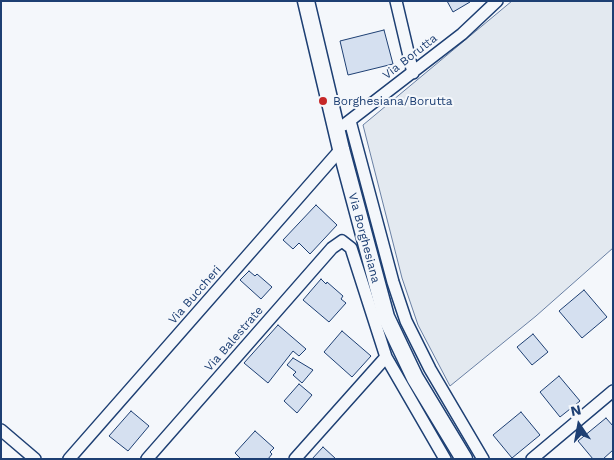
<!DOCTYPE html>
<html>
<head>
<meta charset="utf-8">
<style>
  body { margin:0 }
  #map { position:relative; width:614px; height:460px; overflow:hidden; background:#f4f7fb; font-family:"Work Sans",sans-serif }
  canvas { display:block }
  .frame { position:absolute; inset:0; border:2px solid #1d3f73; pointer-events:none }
  .north { position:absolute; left:554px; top:400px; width:50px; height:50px; -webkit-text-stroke:4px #f4f7fb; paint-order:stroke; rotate:348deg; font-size:14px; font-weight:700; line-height:20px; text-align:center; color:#1d3f73 }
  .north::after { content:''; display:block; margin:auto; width:18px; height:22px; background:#1d3f73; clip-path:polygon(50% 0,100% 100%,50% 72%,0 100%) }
</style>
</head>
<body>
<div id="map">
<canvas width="614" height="460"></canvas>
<div class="frame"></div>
<div class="north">N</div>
</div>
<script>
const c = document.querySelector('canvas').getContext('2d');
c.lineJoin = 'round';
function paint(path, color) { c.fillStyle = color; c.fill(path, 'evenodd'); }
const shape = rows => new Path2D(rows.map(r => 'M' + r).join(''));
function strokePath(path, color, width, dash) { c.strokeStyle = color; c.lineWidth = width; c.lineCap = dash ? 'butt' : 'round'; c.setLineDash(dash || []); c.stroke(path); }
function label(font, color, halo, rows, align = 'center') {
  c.font = font + ' "Work Sans",sans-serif'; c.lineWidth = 4; c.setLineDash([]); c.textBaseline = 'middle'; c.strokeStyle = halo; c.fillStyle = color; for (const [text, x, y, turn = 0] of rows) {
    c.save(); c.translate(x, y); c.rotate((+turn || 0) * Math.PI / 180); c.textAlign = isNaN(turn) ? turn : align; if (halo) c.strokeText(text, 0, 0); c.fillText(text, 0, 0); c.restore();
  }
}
const green = shape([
  [512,1,613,1,613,248,536,316,450,386,418,325,402,278,363,125,512,1]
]);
const building = shape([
  [447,1,470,1,470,2,453,12,447,1],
  [384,30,393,64,348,75,340,41,384,30],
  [316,205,337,225,310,254,299,243,293,249,283,240,316,205],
  [249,271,255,276,257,274,272,287,261,299,240,280,249,271],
  [321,279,326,284,327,282,343,296,341,299,346,303,329,322,303,300,321,279],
  [584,290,607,317,582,338,559,311,584,290],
  [278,325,306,349,299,356,293,351,268,383,244,363,278,325],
  [342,331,371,356,352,377,324,352,342,331],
  [533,334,548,352,532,365,517,347,533,334],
  [293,358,313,370,302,383,293,375,296,372,287,365,293,358],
  [559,376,580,401,560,417,540,392,559,376],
  [299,384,312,395,297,413,284,401,299,384],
  [131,411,149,426,128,451,109,436,131,411],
  [521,412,540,435,512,458,493,435,521,412],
  [606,418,613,426,613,450,603,459,593,459,578,441,606,418],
  [255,431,274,448,270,452,272,454,268,459,241,459,235,453,255,431],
  [323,447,336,459,312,459,323,447]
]);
const street = shape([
  [396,1,413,73],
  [350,121,393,282,406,321,430,369,483,459],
  [344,125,462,34,497,1],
  [1,430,35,459],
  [69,459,341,149],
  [147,459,332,248,342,241,351,248,386,357,445,459],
  [295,459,386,357],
  [532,459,613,391]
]);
const secondary = shape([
  [306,1,341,149,386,317,415,378,464,459]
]);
const markers = [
  [323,101,5,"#c62828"]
];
const streetNames = [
  ["Via Borutta",410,57,-38],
  ["Via Borghesiana",364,238,75],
  ["Via Buccheri",195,295,-49],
  ["Via Balestrate",234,339,-49]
];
const poiNames = [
  ["Borghesiana/Borutta",333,101]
];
paint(green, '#e3e9f0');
strokePath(green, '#687fa3', 1);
paint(building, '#d5e0f0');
strokePath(building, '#1d3f73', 1);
strokePath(street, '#1d3f73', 14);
strokePath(secondary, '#1d3f73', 19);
strokePath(street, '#f4f7fb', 11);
strokePath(secondary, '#f4f7fb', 16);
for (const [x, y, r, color] of markers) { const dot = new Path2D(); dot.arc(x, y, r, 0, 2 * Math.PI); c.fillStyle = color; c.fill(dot); strokePath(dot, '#f4f7fb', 2); }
label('12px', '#1d3f73', '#f4f7fb', streetNames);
label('12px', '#1d3f73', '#f4f7fb', poiNames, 'left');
</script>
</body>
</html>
